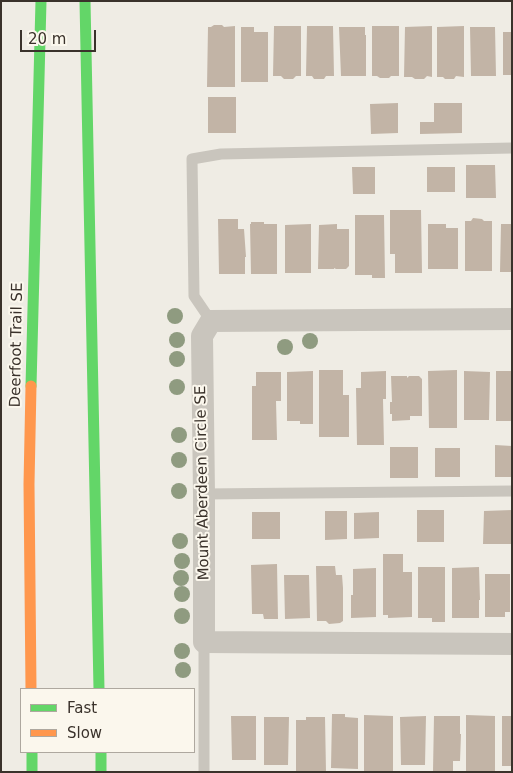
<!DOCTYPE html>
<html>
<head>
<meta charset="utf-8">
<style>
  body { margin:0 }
  #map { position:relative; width:513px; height:773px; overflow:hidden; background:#efece4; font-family:"DejaVu Sans",sans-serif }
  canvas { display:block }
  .frame { position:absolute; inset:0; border:2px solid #3a322b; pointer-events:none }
  .legend { position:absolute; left:20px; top:688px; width:175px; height:65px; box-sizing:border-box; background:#fbf7ed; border:1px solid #aea89f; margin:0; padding:6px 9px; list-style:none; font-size:15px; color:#3a322b }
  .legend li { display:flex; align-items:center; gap:10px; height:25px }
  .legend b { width:25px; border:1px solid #aea89f }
  .scale { position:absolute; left:20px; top:30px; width:76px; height:22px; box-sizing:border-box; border:2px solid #3a322b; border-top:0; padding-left:6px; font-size:15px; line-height:18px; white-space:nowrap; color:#3a322b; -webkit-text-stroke:4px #fbf7ed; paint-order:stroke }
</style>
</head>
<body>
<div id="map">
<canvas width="513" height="773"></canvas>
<div class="frame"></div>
<ul class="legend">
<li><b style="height:6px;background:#63d668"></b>Fast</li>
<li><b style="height:6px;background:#ff974d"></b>Slow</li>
</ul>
<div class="scale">20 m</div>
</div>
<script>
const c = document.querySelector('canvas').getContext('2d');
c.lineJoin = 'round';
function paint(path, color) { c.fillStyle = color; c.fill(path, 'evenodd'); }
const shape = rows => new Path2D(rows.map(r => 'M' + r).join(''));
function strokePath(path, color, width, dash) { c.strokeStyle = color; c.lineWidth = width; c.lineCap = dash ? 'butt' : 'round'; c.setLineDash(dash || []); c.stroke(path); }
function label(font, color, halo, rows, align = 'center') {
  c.font = font + ' "DejaVu Sans",sans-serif'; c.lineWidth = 4; c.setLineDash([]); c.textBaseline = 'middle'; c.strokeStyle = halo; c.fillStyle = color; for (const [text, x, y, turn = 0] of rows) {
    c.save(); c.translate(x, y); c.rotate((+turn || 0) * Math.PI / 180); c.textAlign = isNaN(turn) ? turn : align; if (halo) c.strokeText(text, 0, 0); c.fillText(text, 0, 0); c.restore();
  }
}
const building = shape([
  [214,25,222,25,224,27,235,26,235,87,207,87,208,27,211,27],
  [274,26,301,26,301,76,296,76,293,79,284,79,281,76,273,76],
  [307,26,333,26,334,76,326,76,324,79,314,79,312,76,306,76],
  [372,26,399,26,399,76,391,76,389,78,380,78,377,76,372,76],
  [432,26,432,77,427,76,424,79,415,79,412,77,404,77,405,27],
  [464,26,464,77,456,76,454,79,445,79,443,77,437,77,437,27],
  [241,27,254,27,254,32,268,32,268,82,241,82],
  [339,27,365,27,365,35,366,35,366,76,341,76],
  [470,27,495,27,496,76,471,76],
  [503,32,512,32,512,75,503,75],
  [208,97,236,97,236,133,208,133],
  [398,103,398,133,371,134,370,104],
  [434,103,462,103,462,133,420,134,420,122,434,122],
  [466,165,495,165,496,198,466,198],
  [352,167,375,167,375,194,353,194],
  [427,167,455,167,455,192,427,192],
  [390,210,421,210,422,273,395,273,395,254,390,254],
  [355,215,384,215,385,278,372,278,372,275,355,275],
  [473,218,482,219,484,221,492,221,492,271,465,271,465,221,471,221],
  [218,219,238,219,238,229,244,229,246,257,245,257,245,274,219,274],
  [251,222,264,222,264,224,277,224,277,274,251,274,250,224,251,224],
  [311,224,311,273,285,273,285,225],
  [337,224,337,229,349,229,349,266,346,269,336,269,334,268,334,269,318,269,319,225],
  [428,224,446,224,446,228,458,228,458,269,428,269],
  [501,224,512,224,512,272,500,272],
  [319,370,343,370,343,395,349,395,349,437,319,437],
  [457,370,457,428,429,428,428,371],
  [313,371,313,424,300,424,300,421,287,421,287,372],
  [386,371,386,399,383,399,384,445,357,445,356,388,361,388,361,372],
  [464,371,490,372,489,420,464,420],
  [496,371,512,371,512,421,496,421],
  [256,372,281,372,281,401,276,401,277,440,252,440,252,386,256,386],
  [391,376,407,376,407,378,409,376,419,376,422,379,422,416,410,416,410,420,392,421,392,414,390,414,390,402,392,402],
  [495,445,512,446,512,477,495,477],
  [390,447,418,447,418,478,390,478],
  [435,448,460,448,460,477,435,477],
  [417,510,444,510,444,542,417,542],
  [512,510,512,544,483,544,484,511],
  [325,511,347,511,347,539,325,540],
  [252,512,280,512,280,539,252,539],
  [379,512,379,538,354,539,354,513],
  [383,554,403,554,403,572,412,572,412,617,388,618,388,615,383,615],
  [277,564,278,619,264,619,263,614,252,614,251,565],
  [316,566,335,566,336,575,342,575,343,588,343,621,340,623,329,624,326,621,317,621],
  [418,567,445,567,445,622,432,622,432,618,418,618],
  [479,567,480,600,479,600,479,618,452,618,452,568],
  [376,568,376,617,351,618,351,595,353,595,353,569],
  [485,574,510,574,510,612,505,612,505,617,485,617],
  [284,575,309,575,310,618,285,619],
  [332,714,345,714,345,717,358,718,358,769,331,768],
  [364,715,393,716,393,772,364,772],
  [466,715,495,716,495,772,466,772],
  [231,716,256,716,256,760,232,760],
  [426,716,425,765,401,765,400,717],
  [434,716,460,716,460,734,461,734,460,761,453,761,453,771,433,771],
  [502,716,512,716,512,766,502,766],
  [264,717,289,717,288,765,264,765],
  [306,717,325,717,326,772,296,772,296,720,306,720]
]);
const lane = shape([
  [211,321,194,296,192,159,221,154,512,148],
  [204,494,512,491],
  [204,642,204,772]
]);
const street = shape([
  [512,319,211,321,202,336,204,494,204,642,512,644]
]);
const fast = shape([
  [85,1,99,689],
  [31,386,41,1],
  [32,752,32,772],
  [101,752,101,772]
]);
const slow = shape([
  [31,689,29,484,31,386]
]);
const trees = [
  [175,316],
  [177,340],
  [310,341],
  [285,347],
  [177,359],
  [177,387],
  [179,435],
  [179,460],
  [179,491],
  [180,541],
  [182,561],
  [181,578],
  [182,594],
  [182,616],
  [182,651],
  [183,670]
];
const streetNames = [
  ["Deerfoot Trail SE",17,345,-89],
  ["Mount Aberdeen Circle SE",203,483,-91]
];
paint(building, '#c2b4a6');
strokePath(lane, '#c9c5bd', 11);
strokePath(street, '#c9c5bd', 22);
strokePath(fast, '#63d668', 11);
strokePath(slow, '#ff974d', 11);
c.fillStyle = '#8f9b80';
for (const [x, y] of trees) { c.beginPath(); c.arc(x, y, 8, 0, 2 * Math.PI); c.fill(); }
label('15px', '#3a322b', '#fbf7ed', streetNames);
</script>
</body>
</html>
